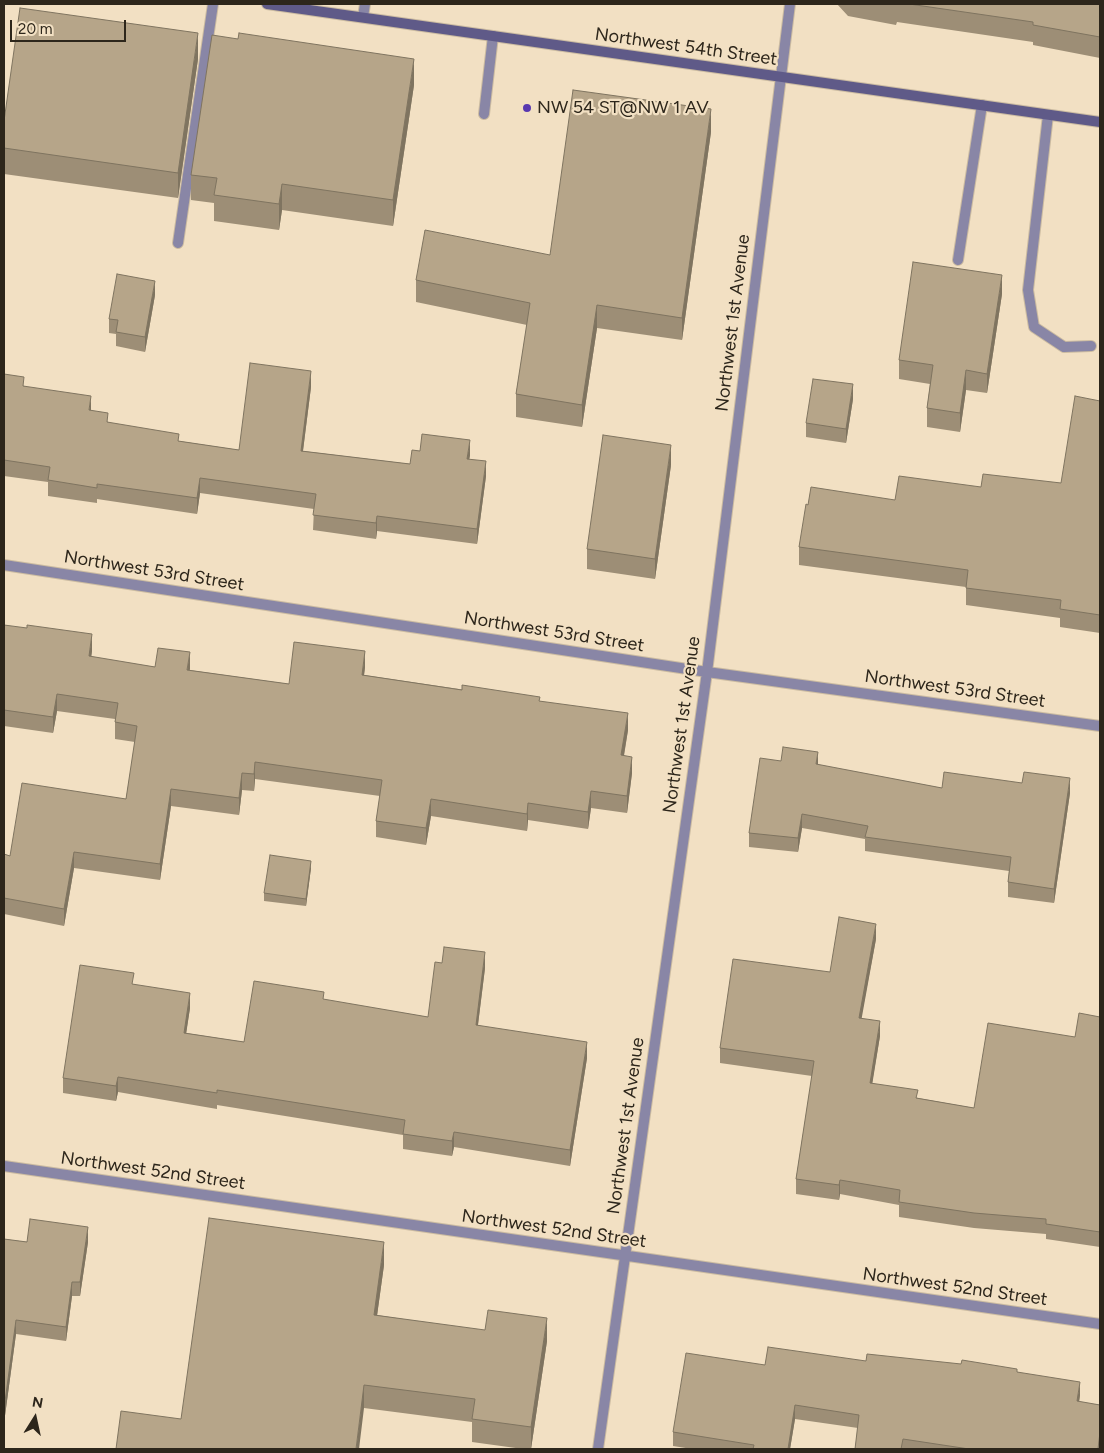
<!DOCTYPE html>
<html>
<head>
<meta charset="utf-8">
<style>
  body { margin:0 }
  #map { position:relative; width:1104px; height:1453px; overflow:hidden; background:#f2e0c3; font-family:Figtree,sans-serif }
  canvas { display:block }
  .frame { position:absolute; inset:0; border:5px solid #2d261b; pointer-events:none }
  .north { position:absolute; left:10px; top:1393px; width:50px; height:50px; -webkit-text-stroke:4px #f2e0c3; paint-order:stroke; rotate:10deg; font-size:14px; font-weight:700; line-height:20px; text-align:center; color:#2d261b }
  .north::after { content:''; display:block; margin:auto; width:18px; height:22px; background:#2d261b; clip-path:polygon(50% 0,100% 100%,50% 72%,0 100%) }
  .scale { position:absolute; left:10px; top:20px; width:116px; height:22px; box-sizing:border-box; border:2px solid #2d261b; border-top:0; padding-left:6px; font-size:15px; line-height:18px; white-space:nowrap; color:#2d261b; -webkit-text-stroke:4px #f2e0c3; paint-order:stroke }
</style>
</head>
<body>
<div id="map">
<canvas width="1104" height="1453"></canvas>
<div class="frame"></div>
<div class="north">N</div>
<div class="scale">20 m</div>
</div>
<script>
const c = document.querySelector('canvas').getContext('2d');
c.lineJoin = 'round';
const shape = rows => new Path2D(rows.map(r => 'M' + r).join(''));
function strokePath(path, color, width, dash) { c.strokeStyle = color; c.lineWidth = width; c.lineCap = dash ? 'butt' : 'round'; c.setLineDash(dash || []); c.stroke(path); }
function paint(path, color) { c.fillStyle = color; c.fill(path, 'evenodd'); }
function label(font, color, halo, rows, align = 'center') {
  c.font = font + ' Figtree,sans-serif'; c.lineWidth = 4.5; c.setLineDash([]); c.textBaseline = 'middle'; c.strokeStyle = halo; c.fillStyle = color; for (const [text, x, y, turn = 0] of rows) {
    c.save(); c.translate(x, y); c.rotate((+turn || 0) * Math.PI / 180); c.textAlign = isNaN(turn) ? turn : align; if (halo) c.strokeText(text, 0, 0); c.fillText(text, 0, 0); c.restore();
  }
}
const service = shape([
  [484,114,493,36],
  [1048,115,1028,290,1034,327,1064,347,1091,346],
  [178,243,213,4],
  [958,260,982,105]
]);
const minor = shape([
  [363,17,365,4],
  [4,565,707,672,1100,726],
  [4,1166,1100,1324],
  [598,1449,707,672,790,4]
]);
const secondary = shape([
  [267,4,1100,122]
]);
const wall = shape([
  [837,4,1100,4,1100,58,1033,45,1033,42,897,22,896,25,848,16],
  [198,59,178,198,4,174,4,121],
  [414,85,393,226,282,210,279,230,214,221,214,203,191,200,191,175],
  [711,132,682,340,597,328,582,427,516,417,516,394,527,325,416,302,416,280,550,255],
  [1002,294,987,393,966,390,960,432,927,427,927,408,930,384,899,379,899,360],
  [155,295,145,352,116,346,116,334,109,333,109,319],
  [4,374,24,386,91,410,108,422,179,441,239,450,311,387,303,451,410,464,420,451,470,455,469,459,486,476,477,544,377,531,376,539,313,530,314,509,200,493,197,514,97,499,97,503,48,496,48,482,4,476],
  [853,399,846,443,806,437,806,423],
  [1100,401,1100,633,1060,627,1060,618,966,605,966,587,799,565,799,547,808,505,895,500,981,487,1061,483],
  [671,465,655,579,587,569,587,549],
  [4,625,92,651,91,657,155,667,189,670,289,684,365,667,364,675,540,701,628,730,624,756,632,773,627,813,591,808,588,829,528,820,527,831,431,816,426,845,376,837,376,821,380,796,255,779,254,791,242,790,239,815,171,806,160,880,74,868,64,926,4,914,4,854,10,856,126,799,135,742,115,739,115,719,57,711,53,733,4,726],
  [781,761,818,765,942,788,1070,793,1054,903,1008,897,1008,882,1009,871,865,851,865,839,802,828,798,852,749,847,749,833],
  [311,868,306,906,264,901,264,893],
  [876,939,861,1018,880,1036,872,1083,918,1098,974,1108,1075,1037,1100,1017,1100,1247,1046,1239,1046,1234,974,1228,899,1217,899,1205,840,1194,839,1200,796,1194,796,1179,812,1076,720,1063,720,1048,830,972],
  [485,968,478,1025,587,1058,570,1166,454,1147,452,1156,403,1149,403,1135,217,1105,217,1109,118,1092,116,1101,63,1093,63,1078,134,984,190,1008,186,1033,244,1042,324,1000,428,1017],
  [4,1239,27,1242,88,1242,80,1296,72,1296,66,1341,16,1334,4,1423],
  [384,1265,377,1315,547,1341,531,1449,523,1449,472,1442,472,1422,364,1408,181,1419],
  [866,1361,1017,1372,1080,1395,1079,1402,1100,1405,1100,1449,855,1449,858,1428,795,1419,790,1449,692,1449,673,1446,673,1432,765,1365]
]);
const shadedWall = shape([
  [198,33,198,59,178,198,178,173],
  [414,59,414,85,393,226,393,200],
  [711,109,711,132,682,340,682,318],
  [282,184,282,210,279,230,279,204],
  [1002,275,1002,294,987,393,987,374],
  [155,281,155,295,145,352,145,337],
  [597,305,597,328,582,427,582,405],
  [966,370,966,390,960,432,960,413],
  [311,371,311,387,301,466,301,451],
  [853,384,853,399,846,443,846,429],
  [91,396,91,411,89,410],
  [470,440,470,455,467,474,467,459],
  [671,445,671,465,655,579,655,559],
  [486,461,486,476,477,544,477,529],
  [200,478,200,493,197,514,197,498],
  [377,516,377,531,376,539,376,523],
  [92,634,92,651,89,673,89,656],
  [365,651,365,667,362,691,362,675],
  [190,652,190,669,187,686,187,670],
  [57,694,57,711,53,733,53,717],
  [628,713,628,730,621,772,621,755],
  [818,752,818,766,816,764],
  [632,757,632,773,627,813,627,796],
  [255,762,255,779,254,791,254,774],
  [242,773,242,790,239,815,239,798],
  [1070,778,1070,793,1054,903,1054,889],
  [171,789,171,806,160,880,160,864],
  [591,791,591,808,588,829,588,812],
  [431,799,431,816,426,845,426,828],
  [528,803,528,820,527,831,527,814],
  [802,814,802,828,798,852,798,838],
  [74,852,74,868,64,926,64,909],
  [311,861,311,868,306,906,306,899],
  [876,924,876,939,859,1033,859,1018],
  [485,952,485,968,476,1040,476,1025],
  [190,993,190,1008,184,1048,184,1033],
  [880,1021,880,1036,870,1098,870,1083],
  [587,1042,587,1058,570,1166,570,1150],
  [118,1077,118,1092,116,1101,116,1086],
  [454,1132,454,1147,452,1156,452,1141],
  [840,1180,840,1194,839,1200,839,1185],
  [88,1227,88,1242,80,1296,80,1282],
  [384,1242,384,1265,374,1338,374,1315],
  [72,1282,72,1296,66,1341,66,1327],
  [547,1318,547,1341,531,1449,531,1427],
  [16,1320,16,1334,4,1423,4,1409],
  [1080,1382,1080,1395,1077,1415,1077,1401],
  [364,1385,364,1408,359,1449,356,1449],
  [795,1405,795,1419,790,1449,788,1449],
  [1100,1432,1100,1449,1098,1449]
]);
const building = shape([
  [909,4,1100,4,1100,37,1033,25,1033,22,909,4],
  [20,8,198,33,178,173,4,148,4,121,20,8],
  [239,33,414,59,393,200,282,184,279,204,214,195,217,178,191,175,212,35,238,39,239,33],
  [573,90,711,109,682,318,597,305,582,405,516,394,530,303,416,280,425,230,550,255,573,90],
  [913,262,1002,275,987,374,966,370,960,413,927,408,933,365,899,360,913,262],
  [117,274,155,281,145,337,116,332,118,320,109,319,117,274],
  [250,363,311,371,301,451,410,464,412,450,420,451,422,434,470,440,467,459,486,461,477,529,377,516,376,523,313,515,316,494,200,478,197,498,97,484,97,488,48,480,50,467,4,460,4,374,24,377,23,386,91,396,89,410,108,413,107,422,179,434,178,441,239,450,250,363],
  [813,379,853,384,846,429,806,423,813,379],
  [1075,396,1100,401,1100,615,1060,609,1061,600,966,588,968,570,799,547,806,504,808,505,811,487,895,500,899,476,981,487,983,474,1061,483,1075,396],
  [603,435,671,445,655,559,587,549,603,435],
  [4,625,27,628,27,625,92,634,89,656,155,667,158,648,190,652,187,670,289,684,294,642,365,651,362,675,462,690,462,685,540,697,539,701,628,713,621,755,632,757,627,796,591,791,588,812,528,803,527,814,431,799,426,828,376,821,382,780,255,762,254,774,242,773,239,798,171,789,160,864,74,852,64,909,4,898,4,854,10,856,22,783,126,799,137,726,115,722,118,703,57,694,53,717,4,710,4,625],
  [783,747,818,752,816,764,942,788,944,772,1022,783,1024,772,1070,778,1054,889,1008,882,1011,857,865,837,868,826,802,814,798,838,749,833,760,758,781,761,783,747],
  [270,855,311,861,306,899,264,893,270,855],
  [839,917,876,924,859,1018,880,1021,870,1083,918,1090,916,1098,974,1108,988,1023,1075,1037,1079,1013,1100,1017,1100,1232,1046,1224,1046,1219,974,1213,899,1202,900,1190,840,1180,839,1185,796,1179,814,1061,720,1048,733,959,830,972,839,917],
  [444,947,485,952,476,1025,587,1042,570,1150,454,1132,452,1141,403,1134,405,1120,217,1090,217,1093,118,1077,116,1086,63,1078,80,965,134,973,132,984,190,993,184,1033,244,1042,254,981,324,992,323,999,428,1017,435,962,442,963,444,947],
  [209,1218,384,1242,374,1315,485,1330,488,1310,547,1318,531,1427,472,1419,475,1399,364,1385,356,1449,116,1449,121,1411,181,1419,209,1218],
  [30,1219,88,1227,80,1282,72,1282,66,1327,16,1320,4,1409,4,1239,27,1242,30,1219],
  [768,1347,866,1361,867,1354,961,1364,962,1360,1017,1369,1017,1372,1080,1382,1077,1401,1100,1405,1100,1432,1098,1449,969,1449,903,1439,901,1449,855,1449,859,1415,795,1405,788,1449,753,1449,754,1445,673,1432,686,1353,765,1365,768,1347]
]);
const markers = [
  [527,108,5,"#5838b0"]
];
const streetNames = [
  ["Northwest 54th Street",686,47,8],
  ["Northwest 1st Avenue",733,323,-83],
  ["Northwest 53rd Street",154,571,9],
  ["Northwest 53rd Street",554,632,9],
  ["Northwest 53rd Street",955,689,8],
  ["Northwest 1st Avenue",682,725,-82],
  ["Northwest 1st Avenue",626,1126,-82],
  ["Northwest 52nd Street",153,1171,8],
  ["Northwest 52nd Street",554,1229,8],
  ["Northwest 52nd Street",955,1287,8]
];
const poiNames = [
  ["NW 54 ST@NW 1 AV",537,108]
];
strokePath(service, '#cbbba1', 12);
strokePath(minor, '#cbbba1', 12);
strokePath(secondary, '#cbbba1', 12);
strokePath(service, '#8986a6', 10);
strokePath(minor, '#8986a6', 10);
strokePath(secondary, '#5f5a88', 10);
paint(wall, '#9d8e76');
paint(shadedWall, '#7f7460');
paint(building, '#b6a589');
strokePath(building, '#7f7460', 1);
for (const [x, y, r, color] of markers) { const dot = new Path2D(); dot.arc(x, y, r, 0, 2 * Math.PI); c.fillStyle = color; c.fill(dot); strokePath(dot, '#f2e0c3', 2); }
label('18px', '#2d261b', '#f2e0c3', streetNames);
label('18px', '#2d261b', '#f2e0c3', poiNames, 'left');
</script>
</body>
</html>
